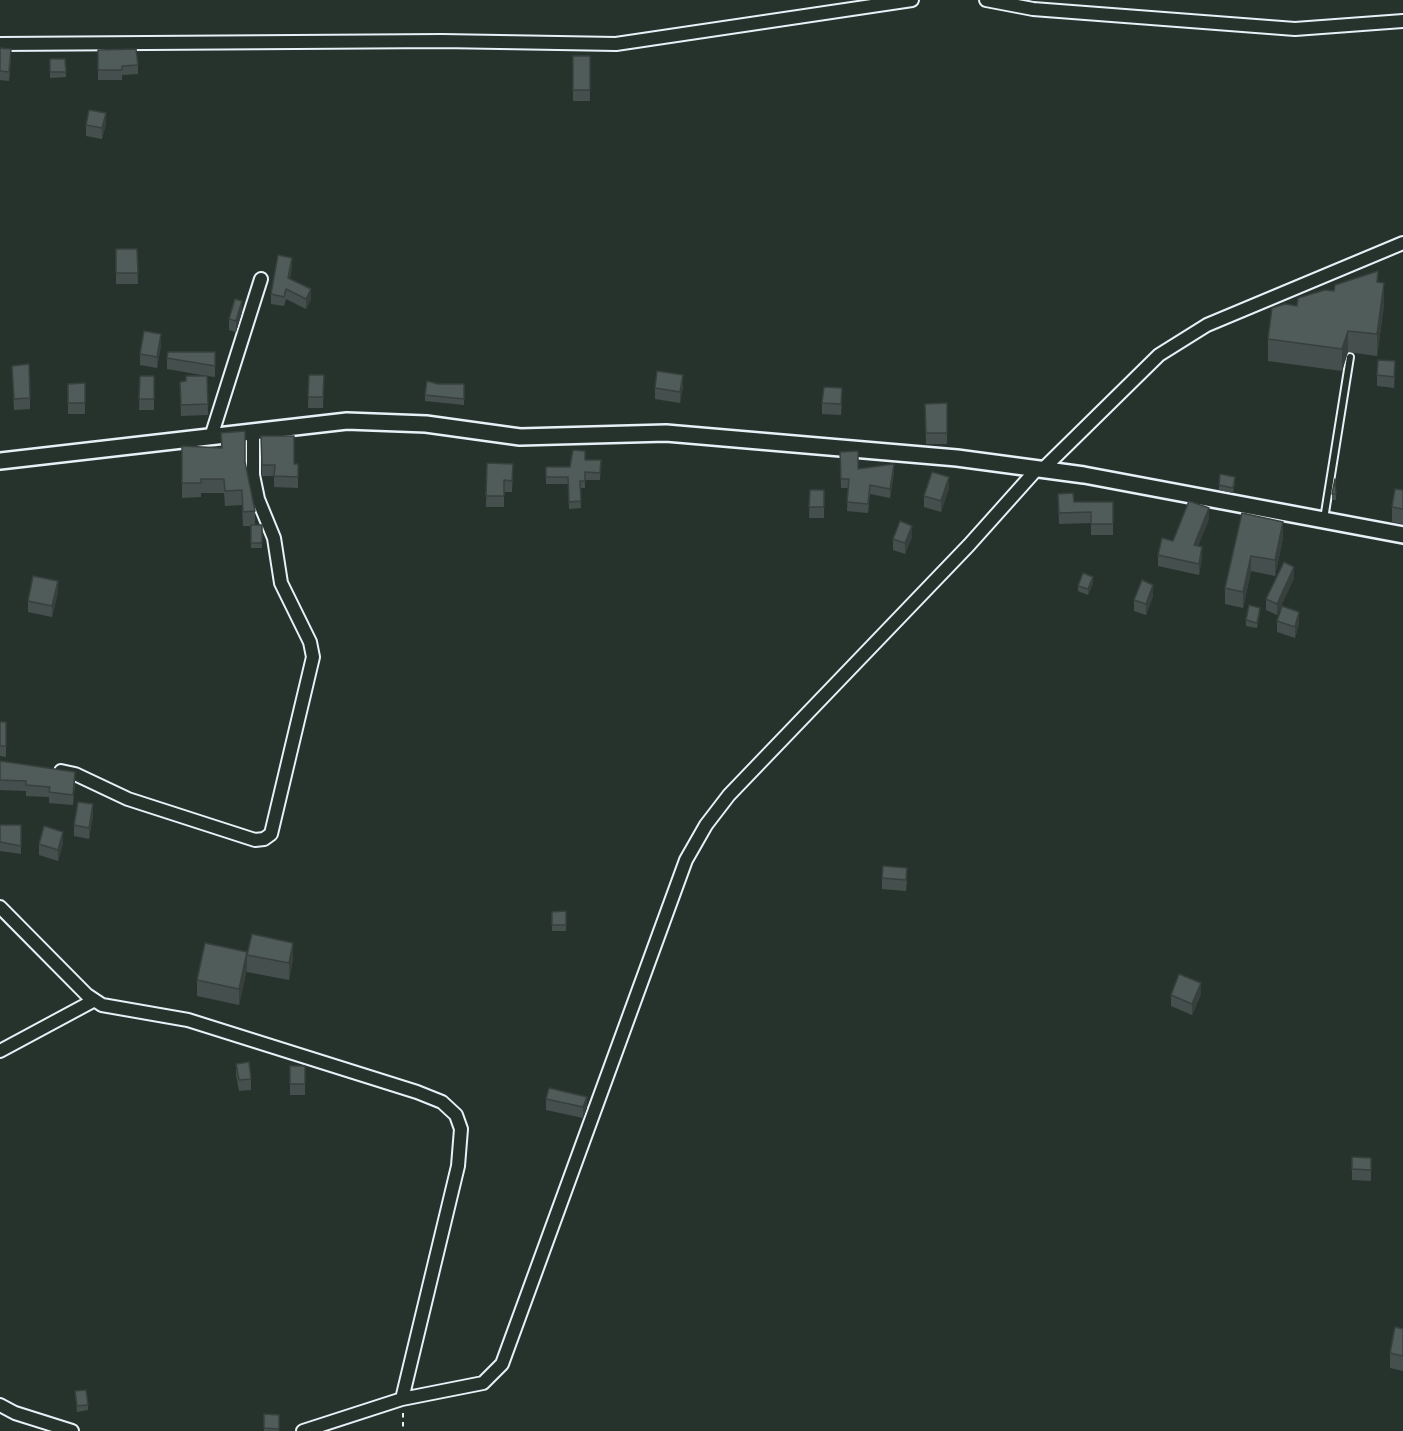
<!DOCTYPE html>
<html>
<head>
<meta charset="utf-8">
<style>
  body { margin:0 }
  canvas { display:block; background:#26332d }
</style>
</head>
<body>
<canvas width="1403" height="1431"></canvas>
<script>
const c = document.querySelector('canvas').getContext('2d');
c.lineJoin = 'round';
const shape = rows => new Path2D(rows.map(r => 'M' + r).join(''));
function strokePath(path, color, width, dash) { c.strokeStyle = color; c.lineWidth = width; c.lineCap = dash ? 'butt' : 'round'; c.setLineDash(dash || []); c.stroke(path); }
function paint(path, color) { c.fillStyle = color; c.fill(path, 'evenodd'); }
const path = shape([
  [403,1413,403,1431]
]);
const service = shape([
  [1324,519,1350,357]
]);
const minor = shape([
  [986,0,1033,9,1295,29,1403,21],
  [0,44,442,41,616,44,912,0],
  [211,437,261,279],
  [1042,470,1159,355,1207,325,1403,243],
  [61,771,75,774,128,799,255,840,264,839,271,834,313,657,310,642,281,583,274,538,258,499,253,475,253,433],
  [0,907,87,995,102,1005,188,1020,417,1092,442,1102,456,1115,461,1129,458,1166,402,1399],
  [0,1051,93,1001],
  [0,1405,15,1413,72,1431],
  [303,1431,402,1399,483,1383,502,1364,686,860,706,825,729,795,969,545,1037,469]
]);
const tertiary = shape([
  [0,461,347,421,426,424,520,437,666,433,957,458,1084,475,1403,535]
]);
const wall = shape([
  [0,48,11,58,9,81,0,80],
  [98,50,138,65,138,74,122,75,122,80,98,80],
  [573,56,590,56,590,101,573,101],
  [50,59,65,59,66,77,50,78],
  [106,124,102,139,86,136,86,125],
  [116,249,137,249,138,284,116,284],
  [292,267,290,279,311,299,306,309,286,299,284,306,271,304,271,294],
  [1378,282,1384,305,1377,356,1348,352,1342,371,1268,361,1268,339,1297,306,1334,291],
  [242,312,236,332,229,330,229,319],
  [161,345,157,368,140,365,140,354],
  [215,352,215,377,207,376,208,415,181,416,180,382,186,381,207,376,167,369,167,358],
  [12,366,30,398,30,409,14,410],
  [1395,372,1394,388,1377,386,1377,375],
  [309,375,324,375,323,408,308,408],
  [140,376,154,376,154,410,139,410],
  [85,383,85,414,68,414,68,384],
  [438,384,464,384,464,405,425,401,425,395],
  [683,386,680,403,655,399,655,388],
  [842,399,841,415,822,414,822,403],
  [925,404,947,433,947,444,926,444],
  [221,433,255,511,255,525,262,525,262,548,251,548,251,526,243,526,242,505,225,506,224,493,201,493,201,497,182,498,182,446,221,448],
  [261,436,294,464,298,464,298,488,274,487,274,476,262,476],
  [840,452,858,469,894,473,890,498,870,494,868,513,847,511,848,488,841,488],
  [585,460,601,460,600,480,585,480,585,488,580,488,581,508,569,509,568,484,546,484,546,467,570,467],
  [487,463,513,464,512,492,504,492,504,507,486,507],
  [1235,482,1233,493,1219,490,1219,485],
  [949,488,941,512,924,507,924,496],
  [810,490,824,490,824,518,809,518],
  [1403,490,1403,524,1392,522,1392,507],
  [1058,494,1074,502,1113,502,1113,535,1091,535,1091,523,1059,524],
  [1332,494,1336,494,1336,500,1332,500],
  [1242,513,1283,538,1275,576,1251,571,1243,608,1225,604,1225,588],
  [1209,519,1198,546,1202,558,1199,575,1158,566,1158,555,1173,541],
  [912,537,905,554,893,550,893,539],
  [1294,578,1277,615,1266,610,1266,599],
  [1093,583,1088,595,1078,591,1078,586],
  [58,592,52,617,28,612,28,601],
  [1153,596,1146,615,1134,611,1134,600],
  [1260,613,1257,628,1246,626,1246,620],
  [1277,621,1299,623,1295,638,1277,632],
  [0,722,6,722,6,757,0,756],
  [0,761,75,783,73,805,49,803,49,797,26,796,26,791,0,790],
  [93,815,89,839,74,836,74,825],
  [0,825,21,825,21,854,0,851],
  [63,843,58,861,39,855,39,844],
  [882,878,907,879,906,891,882,889],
  [566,911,566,931,552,931,552,912],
  [247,955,293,959,289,980,247,972],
  [247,969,239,1005,197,996,197,980],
  [1201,994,1192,1015,1171,1006,1171,995],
  [236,1064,251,1079,251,1090,239,1091,236,1075],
  [290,1066,305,1066,305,1095,290,1095],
  [546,1099,587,1108,583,1118,546,1110],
  [1352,1157,1371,1158,1371,1181,1352,1180],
  [1403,1329,1403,1371,1390,1368,1390,1353],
  [75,1391,88,1405,88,1410,77,1412],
  [279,1415,279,1431,264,1431,264,1428]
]);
const shadedWall = shape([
  [106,113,106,124,102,139,102,128],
  [292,258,292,267,288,288,288,278],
  [1384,283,1384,305,1377,356,1377,334],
  [311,289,311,299,306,309,306,299],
  [242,301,242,312,236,332,236,321],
  [1348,331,1348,352,1342,371,1342,349],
  [161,334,161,345,157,368,157,357],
  [683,375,683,386,680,403,680,392],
  [894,464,894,473,890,498,890,489],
  [949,477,949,488,941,512,941,501],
  [1209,508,1209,519,1194,556,1194,545],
  [1283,522,1283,538,1275,576,1275,560],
  [912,526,912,537,905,554,905,543],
  [1202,547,1202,558,1199,575,1199,564],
  [1251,556,1251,571,1243,608,1243,592],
  [1294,567,1294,578,1277,615,1277,604],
  [1093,577,1093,583,1088,595,1088,589],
  [58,581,58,592,52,617,52,606],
  [1153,585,1153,596,1146,615,1146,604],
  [1260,608,1260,613,1257,628,1257,623],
  [1299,612,1299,623,1295,638,1295,627],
  [75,772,75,783,73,805,73,795],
  [93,804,93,815,89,839,89,828],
  [63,832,63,843,58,861,58,850],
  [293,943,293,959,289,980,289,963],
  [247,952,247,969,239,1005,239,989],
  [1201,983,1201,994,1192,1015,1192,1004],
  [587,1097,587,1108,583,1118,583,1107]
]);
const building = shape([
  [0,48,11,49,9,72,0,71,0,48],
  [136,49,138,65,122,66,122,70,98,70,98,50,136,49],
  [573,56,590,56,590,90,573,90,573,56],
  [50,59,65,59,66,72,50,72,50,59],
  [89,110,106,113,102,128,86,125,89,110],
  [116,249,137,249,138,273,116,273,116,249],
  [278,255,292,258,288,278,311,289,306,299,286,289,284,297,271,294,278,255],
  [1378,271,1377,282,1384,283,1377,334,1348,331,1342,349,1268,339,1272,308,1285,304,1297,306,1298,298,1325,290,1334,291,1335,285,1378,271],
  [235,299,242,301,236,321,229,319,235,299],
  [144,331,161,334,157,357,140,354,144,331],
  [168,352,215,352,215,366,167,358,168,352],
  [1378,360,1395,361,1394,377,1377,375,1378,360],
  [29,364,30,398,14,399,12,366,29,364],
  [657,371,683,375,680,392,655,388,657,371],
  [309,375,324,375,323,397,308,397,309,375],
  [140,376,154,376,154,399,139,399,140,376],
  [186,376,207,376,208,404,181,405,180,382,186,381,186,376],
  [427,381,438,384,464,384,464,399,425,395,427,381],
  [85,383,85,403,68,403,68,384,85,383],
  [824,387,842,388,841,404,822,403,824,387],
  [947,403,947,433,926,433,925,404,947,403],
  [245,431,245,462,255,511,243,512,242,490,225,491,224,479,201,479,201,483,182,483,182,446,222,448,221,433,245,431],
  [261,436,294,436,294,464,298,464,298,477,274,476,275,465,262,465,261,436],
  [573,450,585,451,585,460,601,460,600,473,585,472,585,481,580,481,581,501,569,502,568,477,546,477,546,467,570,467,573,450],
  [858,451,858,469,894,464,890,489,870,485,868,504,847,502,849,479,841,479,840,452,858,451],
  [487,463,513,464,512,481,504,480,504,496,486,496,487,463],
  [932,472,949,477,941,501,924,496,932,472],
  [1220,474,1235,477,1233,488,1219,485,1220,474],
  [1335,479,1336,494,1332,494,1335,479],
  [1395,489,1403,490,1403,509,1392,507,1395,489],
  [810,490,824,490,824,507,809,507,810,490],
  [1073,493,1074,502,1113,502,1113,524,1091,524,1091,512,1059,513,1058,494,1073,493],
  [1189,501,1209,508,1194,545,1202,547,1199,564,1158,555,1162,538,1173,541,1189,501],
  [1242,513,1283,522,1275,560,1251,556,1243,592,1225,588,1242,513],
  [900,521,912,526,905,543,893,539,900,521],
  [251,525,262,525,262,543,251,543,251,525],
  [1284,562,1294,567,1277,604,1266,599,1284,562],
  [1083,573,1093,577,1088,589,1078,586,1083,573],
  [33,576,58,581,52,606,28,601,33,576],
  [1142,580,1153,585,1146,604,1134,600,1142,580],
  [1249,605,1260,608,1257,623,1246,620,1249,605],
  [1282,606,1299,612,1295,627,1277,621,1282,606],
  [0,722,6,722,6,746,0,746,0,722],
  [0,761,75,772,73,795,49,792,50,787,26,785,26,781,0,780,0,761],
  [78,802,93,804,89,828,74,825,78,802],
  [0,825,21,825,21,846,0,842,0,825],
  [44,826,63,832,58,850,39,844,44,826],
  [883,866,907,868,906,880,882,878,883,866],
  [566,911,566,925,552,925,552,912,566,911],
  [252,934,293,943,289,963,247,955,252,934],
  [205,943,247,952,239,989,197,980,205,943],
  [1179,974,1201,983,1192,1004,1171,995,1179,974],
  [249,1062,251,1079,239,1080,236,1064,249,1062],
  [290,1066,305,1066,305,1084,290,1084,290,1066],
  [549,1088,587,1097,583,1107,546,1099,549,1088],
  [1352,1157,1371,1158,1371,1170,1352,1169,1352,1157],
  [1395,1327,1403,1329,1403,1356,1390,1353,1395,1327],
  [86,1390,88,1405,77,1406,75,1391,86,1390],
  [264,1414,279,1415,279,1429,264,1428,264,1414]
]);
strokePath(service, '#e8f1f8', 10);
strokePath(minor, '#e8f1f8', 16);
strokePath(tertiary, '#e8f1f8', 20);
strokePath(path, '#e8f1f8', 2, [4.5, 4.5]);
strokePath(service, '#26332d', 6);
strokePath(minor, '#26332d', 12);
strokePath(tertiary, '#26332d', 15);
paint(wall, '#454f4d');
paint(shadedWall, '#38403e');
paint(building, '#505c59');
strokePath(building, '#38403e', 1.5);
</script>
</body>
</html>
